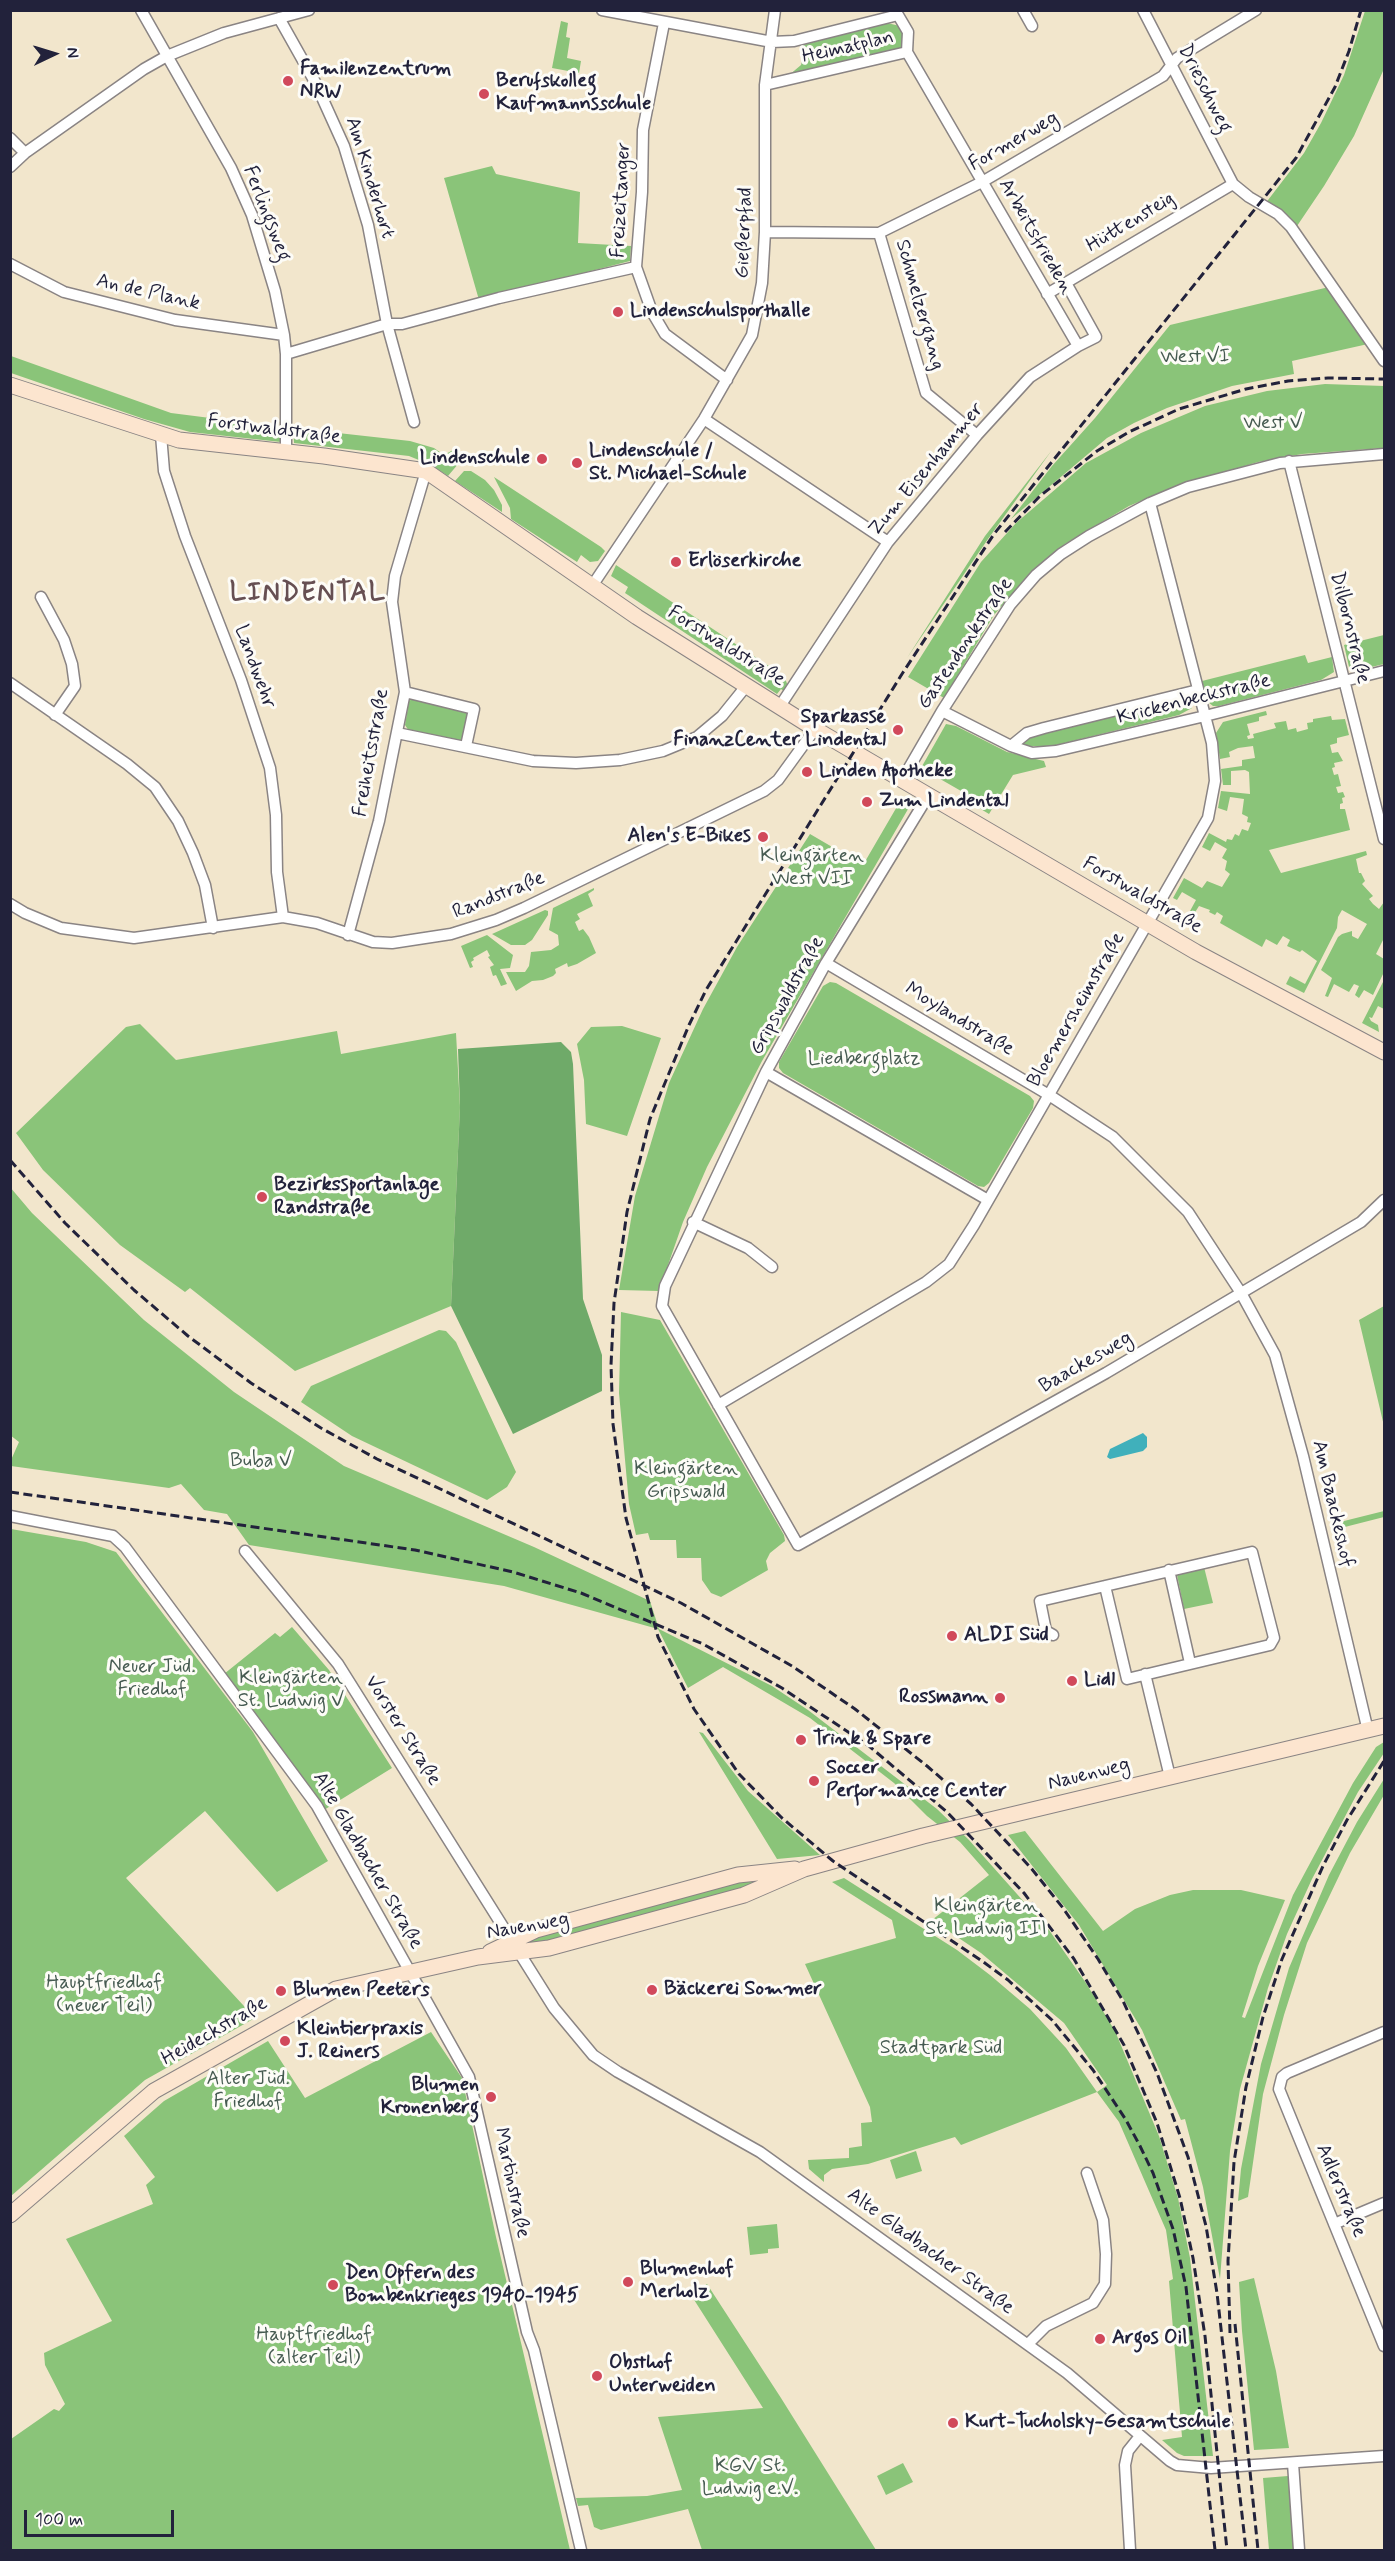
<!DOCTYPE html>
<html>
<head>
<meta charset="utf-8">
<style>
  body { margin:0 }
  #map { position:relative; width:1395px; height:2561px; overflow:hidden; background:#f2e6cc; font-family:Mynerve,sans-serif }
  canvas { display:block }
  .frame { position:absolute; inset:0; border:12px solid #22223b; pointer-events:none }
  .north { position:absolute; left:24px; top:24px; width:60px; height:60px; -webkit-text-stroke:4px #fdfcf7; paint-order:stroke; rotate:86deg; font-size:16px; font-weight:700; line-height:24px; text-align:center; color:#22223b }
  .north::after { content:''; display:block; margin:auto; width:21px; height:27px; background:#22223b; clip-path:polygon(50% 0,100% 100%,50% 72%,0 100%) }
  .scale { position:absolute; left:24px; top:2510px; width:150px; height:27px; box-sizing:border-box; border:3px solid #22223b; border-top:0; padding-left:8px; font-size:18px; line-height:21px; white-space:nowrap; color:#22223b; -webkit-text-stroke:4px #fdfcf7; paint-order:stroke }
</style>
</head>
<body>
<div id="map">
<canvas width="1395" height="2561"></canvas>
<div class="frame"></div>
<div class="north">N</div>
<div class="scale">100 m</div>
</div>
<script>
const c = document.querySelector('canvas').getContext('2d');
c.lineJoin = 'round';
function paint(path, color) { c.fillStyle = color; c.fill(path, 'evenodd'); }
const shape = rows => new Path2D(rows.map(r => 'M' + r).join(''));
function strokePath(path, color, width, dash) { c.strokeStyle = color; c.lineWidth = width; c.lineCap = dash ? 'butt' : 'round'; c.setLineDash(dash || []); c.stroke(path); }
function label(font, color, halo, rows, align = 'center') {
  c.font = font + ' Mynerve,sans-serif'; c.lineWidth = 6; c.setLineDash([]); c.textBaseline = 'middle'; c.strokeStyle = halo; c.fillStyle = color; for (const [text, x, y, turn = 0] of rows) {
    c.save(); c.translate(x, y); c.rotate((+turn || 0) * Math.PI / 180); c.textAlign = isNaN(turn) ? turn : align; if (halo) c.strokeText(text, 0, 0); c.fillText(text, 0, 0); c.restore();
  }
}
const green = shape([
  [1365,11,1384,11,1383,71,1354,136,1324,186,1295,229,1265,204,1304,153,1321,123,1344,75],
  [561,21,568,23,566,37,570,38,567,58,581,61,579,73,552,68],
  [887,23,900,26,904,33,902,49,788,76,801,65,804,53,803,45],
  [492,166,496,174,580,192,578,243,631,246,630,261,479,300,444,178],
  [1329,287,1368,344,1292,361,1294,374,1232,386,1167,408,1134,423,1107,438,1011,519,1052,466,1095,418,1170,325],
  [11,356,171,413,281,427,281,442,190,432,144,419,11,373],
  [1325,384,1384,386,1384,448,1302,454,1258,462,1172,488,1129,506,1065,544,1024,580,994,615,944,698,908,677,981,562,1016,523,1086,463,1141,433,1205,406,1267,391],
  [293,428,410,441,434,448,444,455,453,450,464,457,448,476,431,465,409,456,294,443],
  [1052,450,988,539,907,658,985,536],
  [464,471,471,471,485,480,494,490,502,505,502,512,455,481],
  [494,477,601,547,605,551,598,561,590,562,581,555,577,562,511,519,510,508],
  [616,565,778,672,786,681,788,686,785,692,781,689,777,694,625,593,628,587,611,576],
  [1384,635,1384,664,1359,670,1349,667,1344,645],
  [1305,655,1308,663,1332,657,1334,672,1321,680,1219,706,1213,706,1208,702,1202,681],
  [1189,697,1192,708,1179,715,1052,746,1025,746,1022,743,1026,738],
  [412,699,464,709,468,713,465,737,459,742,409,731,405,725,409,701],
  [1266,711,1267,715,1259,717,1259,721,1247,724,1250,735,1247,736,1248,739,1254,738,1253,734,1276,728,1274,723,1286,721,1288,730,1296,728,1297,732,1308,729,1307,723,1313,722,1313,719,1331,716,1332,720,1345,719,1349,735,1337,738,1337,743,1330,745,1332,753,1338,752,1343,761,1334,763,1335,767,1332,768,1334,775,1338,774,1341,786,1336,787,1338,793,1343,792,1345,797,1342,798,1343,803,1340,804,1340,809,1345,809,1350,830,1269,850,1281,873,1366,851,1367,855,1356,859,1359,873,1361,873,1365,881,1362,884,1373,896,1369,899,1373,904,1379,909,1384,902,1384,938,1376,954,1384,959,1384,972,1373,995,1364,990,1359,998,1355,995,1359,986,1354,984,1349,992,1334,984,1328,997,1325,996,1332,978,1321,970,1338,937,1342,934,1352,931,1352,936,1358,939,1367,924,1342,910,1338,917,1337,928,1304,993,1286,984,1290,976,1305,984,1317,961,1302,950,1300,952,1287,946,1290,940,1283,936,1277,945,1266,939,1262,947,1220,923,1223,916,1217,912,1215,915,1209,912,1210,910,1199,906,1194,914,1190,911,1196,900,1182,892,1177,900,1173,898,1184,878,1202,888,1207,881,1222,887,1230,874,1225,870,1227,861,1222,858,1227,849,1215,842,1210,851,1202,847,1209,833,1226,842,1227,839,1232,840,1235,834,1239,836,1242,829,1248,831,1251,823,1247,822,1248,817,1242,814,1244,799,1230,797,1227,811,1218,808,1221,791,1250,794,1249,772,1245,770,1231,771,1231,785,1223,785,1221,769,1242,766,1242,760,1255,758,1253,746,1238,748,1229,752,1230,757,1220,759,1216,733,1223,722],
  [946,724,956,726,1007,752,1044,761,1046,767,1013,775,989,814,969,802,968,795,921,768],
  [902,798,911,804,762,1061,707,1167,683,1222,659,1291,619,1290,635,1196,669,1083,703,1009,737,947,810,834,863,865],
  [594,888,594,890,588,894,593,906,577,914,580,919,575,922,579,931,583,929,589,937,596,953,577,964,568,967,567,963,555,969,556,973,553,976,543,980,532,981,516,991,506,972,525,972,529,966,531,952,551,950,559,945,558,935,549,930,553,908],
  [545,910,548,911,548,915,532,940,525,945,511,945,492,934],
  [487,935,513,955,510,968,500,969,507,984,501,986,496,975,493,976,490,967,494,965,488,957,490,956,487,950,473,958,474,960,471,962,473,967,470,968,461,946],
  [1384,980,1384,1009,1378,1006,1372,1018,1369,1017,1371,1021,1378,1025,1379,1032,1362,1023],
  [830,982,836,983,1030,1096,1034,1101,1033,1108,989,1183,984,1187,978,1186,783,1073,779,1068,779,1062,823,986],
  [140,1024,176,1060,337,1031,341,1054,456,1033,460,1107,451,1306,295,1371,190,1288,185,1292,120,1245,43,1170,16,1133,126,1027],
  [622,1026,661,1038,627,1136,586,1124,584,1080,577,1044,591,1027],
  [10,1187,32,1213,144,1320,234,1392,344,1466,534,1547,650,1601,659,1629,772,1686,808,1710,937,1809,969,1840,1049,1930,1086,1983,1115,2031,1159,2136,1178,2198,1190,2258,1213,2456,1184,2456,1177,2453,1162,2440,1182,2437,1169,2281,1173,2279,1166,2230,1119,2122,1097,2092,961,2145,955,2137,868,2164,832,2169,824,2175,824,2182,809,2169,808,2160,849,2158,849,2148,862,2146,861,2123,872,2122,870,2107,805,1964,896,1938,892,1920,832,1882,844,1878,957,1950,990,1975,1030,2009,1066,2048,1097,2092,1107,2085,1064,2023,981,1953,932,1920,989,1875,960,1842,927,1816,894,1783,810,1718,723,1667,688,1688,658,1629,504,1586,249,1545,227,1514,204,1510,181,1484,169,1488,11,1466,11,1460,19,1442,10,1435],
  [1384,1306,1384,1426,1359,1320],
  [621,1312,660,1320,784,1535,785,1541,770,1553,766,1561,768,1570,721,1597,711,1593,702,1580,701,1558,677,1558,676,1540,650,1540,648,1533,636,1535,629,1504,619,1393],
  [439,1330,446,1331,456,1342,516,1472,507,1487,487,1500,352,1436,301,1402,311,1386],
  [1384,1511,1384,1517,1333,1530,1332,1524],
  [11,1529,86,1542,116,1552,253,1732,328,1861,277,1892,205,1811,126,1878,255,2018,145,2080,11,2196],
  [1204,1567,1213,1603,1184,1609,1177,1575],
  [292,1627,329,1670,392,1768,324,1810,285,1753,224,1674,275,1633,280,1637],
  [699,1732,703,1733,748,1791,820,1855,777,1859],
  [1384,1742,1384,1753,1358,1792,1312,1879,1287,1934,1268,1988,1240,2089,1230,2151,1220,2279,1203,2187,1185,2119,1181,2120,1142,2030,1079,1925,1008,1835,1025,1831,1103,1931,1135,1909,1170,1895,1193,1890,1241,1890,1285,1900,1258,1966,1242,2017,1245,2018,1293,1895,1353,1783,1376,1747],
  [1384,1779,1384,1795,1350,1853,1307,1943,1284,2015,1263,2094,1248,2197,1238,2201,1241,2169,1261,2064,1289,1968,1329,1875,1357,1822],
  [747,1878,761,1881,759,1885,547,1944,525,1944,525,1940],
  [431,2032,462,2078,496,2237,570,2550,11,2550,11,2439,54,2409,59,2411,65,2404,45,2365,44,2353,112,2321,66,2239,153,2204,146,2185,155,2177,124,2136,164,2101,268,2041,305,2098],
  [916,2151,922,2171,896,2179,890,2160],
  [777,2224,779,2248,768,2249,768,2253,750,2255,747,2227],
  [1254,2278,1276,2371,1289,2448,1254,2450,1242,2331,1239,2282],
  [707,2284,781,2398,876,2550,702,2550,688,2509,601,2530,594,2527,588,2505,578,2506,576,2498,647,2496,682,2490,658,2417,763,2408,691,2295],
  [903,2463,913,2482,886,2495,877,2476],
  [1288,2476,1295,2550,1269,2550,1263,2478]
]);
const forest = shape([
  [561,1042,571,1052,573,1064,583,1299,602,1355,602,1391,513,1434,451,1306,460,1107,458,1049]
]);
const water = shape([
  [1143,1433,1147,1437,1147,1447,1143,1451,1110,1459,1107,1457,1110,1449]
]);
const street = shape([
  [141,10,231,168,252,215,275,291,284,335,286,354,286,451],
  [602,10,772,42,794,41,898,15,908,32,907,52,765,85],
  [1023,10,1032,26],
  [1143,10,1233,184,1249,197,1278,214,1291,227,1384,361],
  [279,18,315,82,344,146,368,225,387,324,414,422],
  [664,23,643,130,642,192,636,267,652,312,665,334,727,380],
  [907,52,1078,346],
  [10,138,25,153,10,167],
  [25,153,144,69,167,56,224,33,309,10],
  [765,232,879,233,982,182,1163,76,1177,58,1256,10],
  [879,233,926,393,977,435],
  [10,264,64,292,175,320,284,335],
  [1047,294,1233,184],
  [286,354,387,324,402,324,499,298,636,267],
  [704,419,888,542],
  [161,435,164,471,185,536,241,680,270,768,276,815,277,872,283,917],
  [1289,461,1384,839],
  [592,586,704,419,752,335,762,283,765,232,765,85,775,10],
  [41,597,64,640,72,664,75,686,55,715],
  [10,683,127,764,155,787,178,821,193,853,205,885,213,928],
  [405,692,474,709,466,746],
  [780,706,888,542,977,435,1030,377,1078,346,1096,337,1066,283],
  [942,711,1011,746,1032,753,1056,751,1205,716,1384,671],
  [397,733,533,761,576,763,620,760,663,751,697,737,722,716,747,685],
  [1011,746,1027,733,1044,728,1198,690],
  [902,780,942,711,1010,605,1036,575,1061,554,1089,536,1150,503,1188,487,1280,463,1384,454],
  [928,796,826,963,766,1072,665,1286,662,1306,798,1545,1106,1373,1361,1222,1384,1200],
  [10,904,25,913,61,928,134,938,283,917,317,923,373,942,392,943,451,934,496,920,524,908,764,791,778,780,815,729],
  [348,935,379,821,405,692,392,602,395,576,426,471],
  [826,963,1049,1095,1113,1137,1188,1212,1241,1293,1275,1355,1303,1456,1368,1731],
  [766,1072,988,1200],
  [693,1222,748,1248,772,1267],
  [718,1405,926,1282,949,1264,974,1225,1208,818,1215,781,1212,743,1150,503],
  [10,1516,113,1536,125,1547,317,1806,469,2077,527,2332,534,2350,581,2550],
  [245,1551,338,1664,554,2008,593,2055,618,2072,760,2152,1067,2373,1170,2461,1177,2465,1211,2468,1384,2456],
  [1169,1570,1190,1663],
  [1053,1635,1046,1631,1040,1601,1105,1586,1127,1679,1270,1645,1274,1638,1252,1552,1105,1586],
  [1145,1674,1170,1777],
  [1384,2032,1287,2073,1282,2077,1279,2089,1384,2346],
  [1334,2224,1384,2203],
  [1028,2344,1046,2326,1093,2303,1105,2284,1106,2254,1103,2220,1087,2173],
  [1293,2463,1299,2550],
  [1130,2550,1125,2465,1128,2451,1140,2436]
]);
const secondary = shape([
  [10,385,179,440,324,456,426,471,637,617,815,729,1196,952,1384,1052],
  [490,1952,536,1930,738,1875,795,1869],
  [10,2215,154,2091,336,1989,478,1957,549,1948,744,1895,804,1869,923,1836,1384,1726]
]);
const rail = shape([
  [1005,532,1040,496,1097,451,1129,432,1179,409,1246,389,1288,381,1328,378,1384,379],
  [10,1160,65,1223,134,1290,188,1336,251,1383,321,1428,377,1459,681,1603,792,1666,855,1709,927,1766,971,1804,1031,1868,1063,1908,1098,1959,1123,2001,1157,2073,1188,2157,1206,2226,1217,2293,1246,2550],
  [10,1492,415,1550,513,1572,581,1593,703,1644,782,1688,869,1746,947,1812,1024,1893,1074,1959,1124,2045,1157,2123,1180,2198,1193,2258,1205,2336,1227,2550],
  [1235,2324,1258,2550],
  [1230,2333,1228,2261,1234,2162,1246,2087,1263,2017,1282,1959,1323,1866,1347,1820,1384,1761],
  [1215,2550,1186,2287,1173,2229,1153,2173,1140,2146,1126,2120,1093,2070,1052,2020,1008,1980,982,1961,833,1861,782,1818,739,1774,694,1709,658,1637,626,1518,613,1424,611,1365,614,1303,627,1212,650,1119,689,1025,706,990,902,674,994,534,1296,158,1335,87,1349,51,1361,10]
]);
const markers = [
  [288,81,6,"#d1495b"],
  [484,94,6,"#d1495b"],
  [618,312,6,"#d1495b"],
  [542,459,6,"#d1495b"],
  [577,463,6,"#d1495b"],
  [676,562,6,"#d1495b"],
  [898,730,6,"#d1495b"],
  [807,772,6,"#d1495b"],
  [867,802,6,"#d1495b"],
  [763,837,6,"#d1495b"],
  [262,1197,6,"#d1495b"],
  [952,1636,6,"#d1495b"],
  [1072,1681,6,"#d1495b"],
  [1000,1698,6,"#d1495b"],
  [801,1740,6,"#d1495b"],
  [814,1781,6,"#d1495b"],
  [652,1990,6,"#d1495b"],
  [281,1991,6,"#d1495b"],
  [285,2041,6,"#d1495b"],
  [491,2097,6,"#d1495b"],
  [628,2282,6,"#d1495b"],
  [333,2285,6,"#d1495b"],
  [1100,2339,6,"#d1495b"],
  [597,2376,6,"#d1495b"],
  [953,2423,6,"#d1495b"]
];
const streetNames = [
  ["Heimatplan",848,48,-13],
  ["Drieschweg",1204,89,63],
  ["Formerweg",1014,142,-30],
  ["Am Kinderhort",369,178,73],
  ["Freizeitanger",622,200,-87],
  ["Ferlingsweg",266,214,69],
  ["Hüttensteig",1131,223,-31],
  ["Gießerpfad",745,233,-88],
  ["Arbeitsfrieden",1035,237,60],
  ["An de Plank",148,293,13],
  ["Schmelzergang",919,305,74],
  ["Forstwaldstraße",274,430,7],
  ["Zum Eisenhammer",927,470,-50],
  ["Dilbornstraße",1349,628,76],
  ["Gastendonkstraße",966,644,-56],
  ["Forstwaldstraße",726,647,32],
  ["Landwehr",254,667,70],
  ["Krickenbeckstraße",1194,700,-14],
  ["Freiheitsstraße",372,753,-80],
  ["Randstraße",499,896,-22],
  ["Forstwaldstraße",1142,896,30],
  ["Gripswaldstraße",788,996,-61],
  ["Bloemersheimstraße",1077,1010,-60],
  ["Moylandstraße",959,1020,31],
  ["Baackesweg",1086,1363,-30],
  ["Am Baackeshof",1332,1504,77],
  ["Vorster Straße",402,1731,58],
  ["Nauenweg",1089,1775,-14],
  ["Alte Gladbacher Straße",367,1861,60],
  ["Nauenweg",528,1927,-10],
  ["Heideckstraße",215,2032,-30],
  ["Martinstraße",511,2183,78],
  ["Adlerstraße",1340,2191,67],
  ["Alte Gladbacher Straße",930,2252,36]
];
const poiNames = [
  ["Familenzentrum",300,70],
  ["NRW",300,93],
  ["Berufskolleg",496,82],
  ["Kaufmannsschule",496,105],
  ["Lindenschulsporthalle",630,312],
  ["Lindenschule /",589,452],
  ["St. Michael-Schule",589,475],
  ["Lindenschule",530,459,"right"],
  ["Erlöserkirche",688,562],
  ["Sparkasse",886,718,"right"],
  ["FinanzCenter Lindental",886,741,"right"],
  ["Linden Apotheke",819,772],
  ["Zum Lindental",879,802],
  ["Alen's E-Bikes",751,837,"right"],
  ["Bezirkssportanlage",274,1186],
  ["Randstraße",274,1209],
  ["ALDI Süd",964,1636],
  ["Lidl",1084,1681],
  ["Rossmann",988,1698,"right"],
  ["Trink & Spare",813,1740],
  ["Soccer",826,1769],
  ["Performance Center",826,1792],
  ["Bäckerei Sommer",664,1990],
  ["Blumen Peeters",293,1991],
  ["Kleintierpraxis",297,2030],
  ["J. Reiners",297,2053],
  ["Blumen",479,2086,"right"],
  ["Kronenberg",479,2109,"right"],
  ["Blumenhof",640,2270],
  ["Merholz",640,2293],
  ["Den Opfern des",345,2274],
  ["Bombenkrieges 1940-1945",345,2297],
  ["Argos Oil",1112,2339],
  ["Obsthof",609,2364],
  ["Unterweiden",609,2387],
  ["Kurt-Tucholsky-Gesamtschule",965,2423]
];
const parkNames = [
  ["West VI",1195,358],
  ["West V",1273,424],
  ["Kleingärten",812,857],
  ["West VII",812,880],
  ["Liedbergplatz",864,1060],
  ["Buba V",261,1462],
  ["Kleingärten",686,1470],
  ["Gripswald",686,1493],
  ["Neuer Jüd.",152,1668],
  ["Friedhof",152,1691],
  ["Kleingärten",291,1679],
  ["St. Ludwig V",291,1702],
  ["Kleingärten",986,1907],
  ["St. Ludwig III",986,1930],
  ["Hauptfriedhof",104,1984],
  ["(neuer Teil)",104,2007],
  ["Stadtpark Süd",941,2049],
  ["Alter Jüd.",248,2080],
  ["Friedhof",248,2103],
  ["Hauptfriedhof",314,2336],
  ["(alter Teil)",314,2359],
  ["KGV St.",750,2467],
  ["Ludwig e.V.",750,2490]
];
const districtNames = [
  ["LINDENTAL",308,595]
];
paint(green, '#8ac479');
paint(forest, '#6faa69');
paint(water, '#40b0bb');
strokePath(street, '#8a8484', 13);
strokePath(secondary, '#8a8484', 17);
strokePath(street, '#fff', 10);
strokePath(secondary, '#fce5cf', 15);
strokePath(rail, '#22223b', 3, [9, 4.5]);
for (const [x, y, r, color] of markers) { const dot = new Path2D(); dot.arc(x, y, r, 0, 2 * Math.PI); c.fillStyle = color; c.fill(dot); strokePath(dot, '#fdfcf7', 2); }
label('20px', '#22223b', '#fdfcf7', streetNames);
label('bold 20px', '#22223b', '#fdfcf7', poiNames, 'left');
label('20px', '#465b51', '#fdfcf7', parkNames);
c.letterSpacing = '1.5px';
label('bold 26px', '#664f52', '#fdfcf7', districtNames);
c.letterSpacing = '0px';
</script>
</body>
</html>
